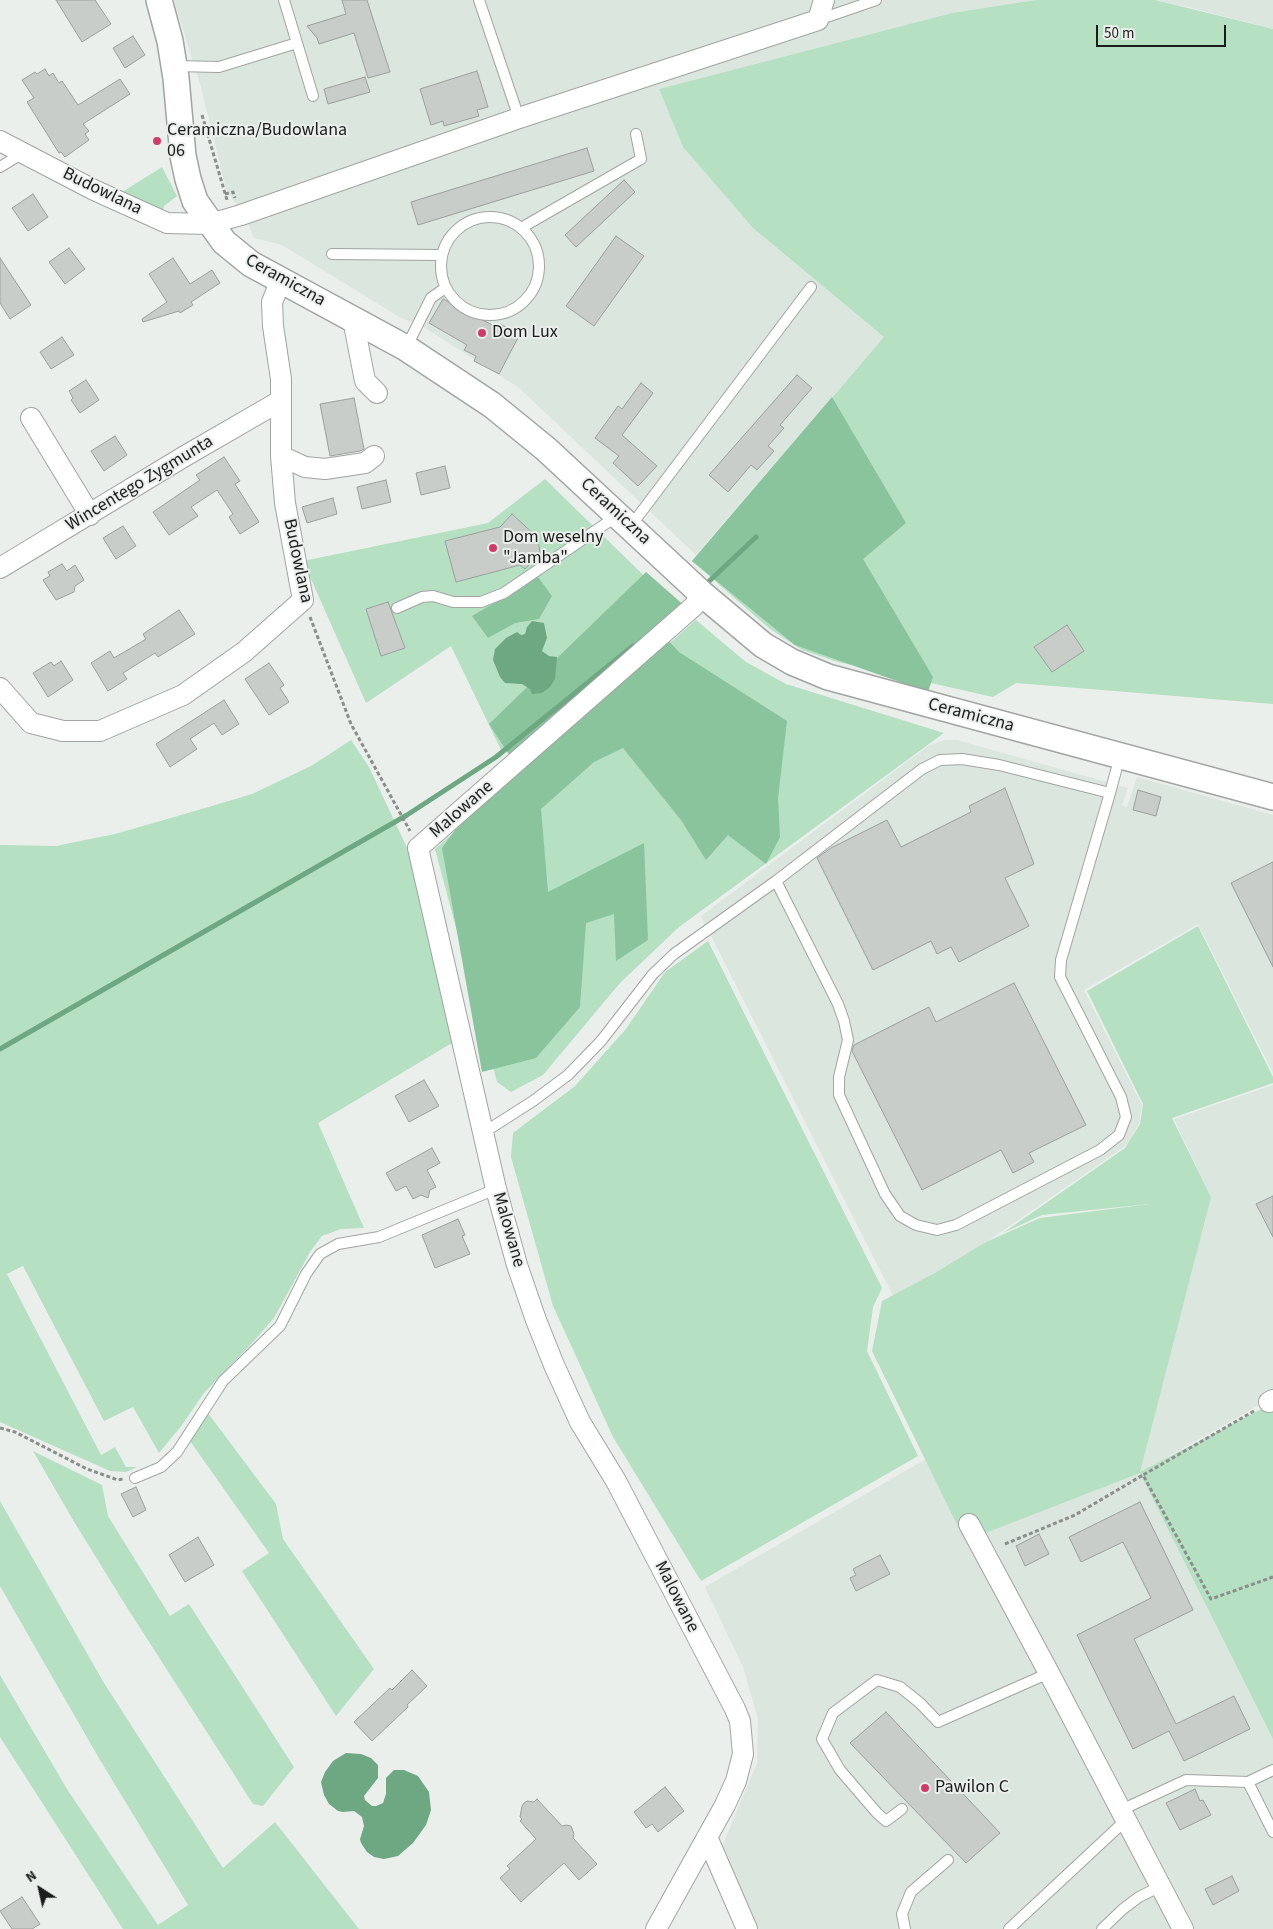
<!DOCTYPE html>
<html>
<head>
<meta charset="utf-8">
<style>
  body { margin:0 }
  #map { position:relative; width:1273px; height:1929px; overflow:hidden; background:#ebefec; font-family:"Source Sans 3",sans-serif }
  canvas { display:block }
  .north { position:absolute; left:15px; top:1864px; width:50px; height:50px; -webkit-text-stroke:4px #ebefec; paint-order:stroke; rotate:325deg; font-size:14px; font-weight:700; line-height:20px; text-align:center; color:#1b1d1c }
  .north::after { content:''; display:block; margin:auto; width:18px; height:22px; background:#1b1d1c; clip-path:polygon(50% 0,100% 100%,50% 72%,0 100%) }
  .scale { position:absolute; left:1096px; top:25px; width:130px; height:22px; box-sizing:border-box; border:2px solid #1b1d1c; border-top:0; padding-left:6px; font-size:15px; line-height:18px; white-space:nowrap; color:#1b1d1c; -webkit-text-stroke:4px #ebefec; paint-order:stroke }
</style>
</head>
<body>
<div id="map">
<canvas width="1273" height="1929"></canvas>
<div class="north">N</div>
<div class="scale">50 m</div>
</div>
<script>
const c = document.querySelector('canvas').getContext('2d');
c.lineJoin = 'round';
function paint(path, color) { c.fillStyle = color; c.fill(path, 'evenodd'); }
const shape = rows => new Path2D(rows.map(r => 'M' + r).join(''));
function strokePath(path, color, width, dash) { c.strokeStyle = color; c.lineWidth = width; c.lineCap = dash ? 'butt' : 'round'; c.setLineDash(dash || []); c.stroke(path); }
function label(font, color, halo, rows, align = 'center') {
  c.font = font + ' "Source Sans 3",sans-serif'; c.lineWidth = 4; c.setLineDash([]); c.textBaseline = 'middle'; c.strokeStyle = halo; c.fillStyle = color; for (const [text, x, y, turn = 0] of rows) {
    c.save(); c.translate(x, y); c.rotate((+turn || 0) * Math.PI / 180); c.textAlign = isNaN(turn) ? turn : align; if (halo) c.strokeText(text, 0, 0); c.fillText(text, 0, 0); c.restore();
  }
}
const built = shape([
  [174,0,1035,0,952,13,659,89,683,147,753,228,884,337,696,555,518,387,422,326,401,318,282,245,254,238,247,220,226,189,201,87],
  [1155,0,1273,0,1273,29,1191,8],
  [945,740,957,740,1128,788,1122,805,1127,807,1137,777,1273,815,1273,1073,1198,924,1084,990,1142,1105,1139,1123,1130,1140,1124,1147,897,1304,701,916,928,746],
  [1273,1085,1273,1397,1159,1462,1273,1403,1273,1929,759,1929,722,1846,757,1763,758,1719,743,1667,705,1587,926,1459,966,1541,1211,1197,1174,1119]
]);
const green = shape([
  [1035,0,1155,0,1273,29,1273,704,1016,683,993,697,838,662,802,650,770,629,692,561,884,337,753,228,683,147,659,89,952,13],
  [162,167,177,196,164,206,162,214,119,194],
  [545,479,673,604,502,752,451,646,366,703,303,561,488,523],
  [696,620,746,662,786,684,944,733,679,927,620,983,543,1075,511,1092,497,1082,435,849],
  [351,740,369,767,410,854,452,1043,318,1123,364,1228,341,1229,322,1236,310,1252,274,1318,253,1342,204,1393,182,1425,159,1453,133,1407,104,1421,23,1266,7,1274,101,1455,115,1447,126,1467,137,1467,126,1472,110,1471,0,1422,0,845,56,846,115,834,195,811,252,794,311,766],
  [1198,926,1273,1077,1273,1083,1172,1118,1211,1197,1140,1472,1273,1403,1273,1739,1140,1473,965,1541,872,1351,882,1301,935,1273,986,1242,1040,1218,1150,1204,1042,1215,1003,1233,1125,1148,1140,1124,1143,1104,1087,991],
  [708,941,882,1288,873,1307,867,1351,918,1456,701,1581,613,1437,553,1306,511,1157,513,1133,575,1086,626,1029,665,972],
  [208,1413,276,1504,283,1539,374,1669,336,1716,242,1571,269,1553,190,1441],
  [33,1451,102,1485,108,1516,170,1616,189,1604,294,1767,263,1806,253,1804,126,1606,73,1520],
  [0,1501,104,1683,223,1868,275,1822,359,1929,123,1929,0,1737,0,1675,67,1789,158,1925,188,1905,100,1760,0,1586]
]);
const forest = shape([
  [832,397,906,523,863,559,933,677,928,692,795,645,692,561],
  [646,572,686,607,512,759,489,724],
  [538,577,552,596,539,619,515,623,488,638,472,616],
  [666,638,679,652,787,721,778,798,780,837,766,864,728,835,706,860,681,820,623,748,594,762,541,809,548,892,644,843,648,940,616,961,614,914,586,923,580,1007,536,1058,482,1072,442,848,471,808]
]);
const water = shape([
  [532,621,544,623,547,638,542,651,549,656,557,657,555,679,550,687,542,693,532,694,530,689,522,684,505,683,500,677,493,660,495,649,506,638,517,632,521,635,525,634,527,627],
  [346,1753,361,1754,371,1758,378,1765,378,1778,364,1796,365,1800,372,1806,376,1806,383,1803,386,1794,386,1778,394,1770,404,1770,418,1776,429,1792,431,1810,426,1825,413,1843,398,1856,384,1859,374,1857,367,1852,361,1843,360,1839,364,1826,362,1817,354,1811,343,1812,338,1811,329,1804,324,1795,321,1782,325,1772,333,1761]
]);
const stream = shape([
  [704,586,756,537],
  [0,1049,407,815,496,757,633,646]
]);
const building = shape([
  [56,0,95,0,111,24,82,42,56,0],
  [342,0,367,0,390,72,368,78,354,33,319,44,317,38,307,26,346,14,342,0],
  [133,36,145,55,125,68,113,48,133,36],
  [45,69,49,76,53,73,59,83,62,81,78,105,120,79,130,94,83,124,89,131,85,134,89,140,65,157,61,152,59,153,27,102,34,98,22,80,35,72,37,74,45,69],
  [477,71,488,107,477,110,479,116,444,126,443,121,431,125,420,89,477,71],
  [365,77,370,92,328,104,324,89,365,77],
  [587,148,594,171,418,225,411,202,587,148],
  [624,180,635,192,576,247,565,235,624,180],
  [33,194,48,217,28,231,12,208,33,194],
  [616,236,644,256,594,326,566,306,616,236],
  [69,248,85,269,65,284,49,262,69,248],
  [0,258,31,305,10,319,0,303,0,258],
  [173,258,190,284,212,270,220,283,191,302,193,305,180,313,179,311,143,322,142,319,167,302,149,274,173,258],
  [443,299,498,328,500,324,520,334,499,374,474,361,476,356,464,350,467,345,429,323,443,299],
  [62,337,74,355,51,369,40,352,62,337],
  [797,375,812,388,780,425,784,428,768,446,774,451,757,470,751,465,728,492,709,475,797,375],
  [86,380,99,400,80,413,71,400,73,398,69,391,86,380],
  [641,383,653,393,622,435,657,466,638,486,613,463,619,456,595,438,618,406,622,409,641,383],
  [354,398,364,449,360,451,330,456,320,404,354,398],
  [115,436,127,455,104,471,91,451,115,436],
  [224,457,240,481,235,484,259,522,240,534,229,517,233,514,217,490,191,507,198,516,169,535,153,512,200,480,196,475,224,457],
  [445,466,450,488,421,495,416,473,445,466],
  [386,480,391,502,362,509,357,487,386,480],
  [333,498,337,514,307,523,302,507,333,498],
  [512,514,538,538,540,554,525,569,520,565,456,582,445,541,500,527,512,514],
  [123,526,136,546,116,559,103,538,123,526],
  [62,564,67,571,75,565,84,580,75,586,74,592,56,600,43,580,50,576,48,572,62,564],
  [388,602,405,648,381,656,366,609,388,602],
  [179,610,195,634,158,657,155,653,123,673,127,679,108,691,91,663,110,651,114,658,146,639,143,634,179,610],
  [1067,625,1084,651,1052,672,1034,647,1067,625],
  [61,661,73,680,48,697,33,673,51,662,54,666,61,661],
  [269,663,284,685,280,688,289,702,269,715,245,679,269,663],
  [224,700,239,724,222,735,214,723,190,739,197,749,170,767,156,744,224,700],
  [1005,788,1034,864,1005,878,1029,926,959,962,951,947,937,954,931,941,873,970,817,858,831,848,887,820,901,847,971,812,969,806,1005,788],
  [1138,790,1161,797,1156,816,1133,810,1138,790],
  [1273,862,1273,967,1231,883,1273,862],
  [1014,983,1086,1125,1029,1153,1034,1162,1013,1173,1001,1150,922,1190,852,1051,854,1045,929,1007,936,1022,1014,983],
  [424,1080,439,1106,409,1122,395,1096,424,1080],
  [432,1148,440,1163,427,1170,436,1187,430,1190,428,1198,421,1195,413,1199,406,1186,396,1191,386,1173,432,1148],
  [1273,1196,1273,1237,1256,1204,1273,1196],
  [458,1219,465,1235,462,1236,470,1254,435,1268,422,1235,458,1219],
  [136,1487,146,1510,133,1517,121,1494,136,1487],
  [1140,1502,1193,1610,1134,1639,1176,1724,1234,1696,1250,1729,1184,1761,1169,1731,1133,1749,1077,1635,1151,1598,1123,1542,1081,1562,1069,1537,1140,1502],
  [1039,1534,1049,1554,1025,1566,1016,1546,1039,1534],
  [198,1537,214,1565,185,1582,169,1555,198,1537],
  [880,1555,890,1574,856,1591,850,1578,856,1575,853,1569,880,1555],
  [412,1670,427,1686,407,1705,408,1707,372,1741,354,1722,390,1688,392,1690,412,1670],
  [886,1712,1000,1833,966,1863,850,1743,886,1712],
  [665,1787,684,1811,658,1832,652,1824,646,1828,634,1812,665,1787],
  [1195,1789,1200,1801,1203,1800,1211,1815,1180,1830,1166,1803,1195,1789],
  [537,1799,562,1826,566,1825,571,1826,574,1834,573,1838,597,1864,579,1880,564,1863,521,1902,500,1878,510,1869,507,1866,536,1839,520,1821,522,1819,520,1817,522,1806,524,1803,527,1801,534,1802,537,1799],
  [1232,1876,1239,1891,1213,1905,1205,1889,1232,1876],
  [22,1897,40,1924,32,1929,12,1929,0,1911,22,1897]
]);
const path = shape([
  [202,115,227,200],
  [225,194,233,192,235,198],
  [310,617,351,724,410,831],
  [1254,1411,1143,1475,1211,1599,1273,1577],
  [0,1428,15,1432,87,1469,118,1480,123,1479],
  [1005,1544,1075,1515,1143,1475]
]);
const service = shape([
  [479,0,519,118],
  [818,20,876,0],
  [297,43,313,96],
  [175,66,219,67,297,43,284,0],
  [0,167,23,153],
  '441 266a49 49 0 1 1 98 0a49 49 0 1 1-98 0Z',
  [521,228,641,159,636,134],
  [332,254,441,255],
  [406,348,431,298,445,288],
  [630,527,811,287],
  [397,608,422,597,433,596,453,602,481,602,504,593,617,516],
  [1110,793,999,765,962,759,940,760,922,769,776,881,838,1004,844,1021,848,1040,839,1077,839,1095,885,1194,900,1216,916,1225,937,1230,956,1225,1100,1150,1119,1135,1126,1117,1121,1097,1060,977,1061,960,1110,793,1120,756],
  [483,1133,533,1101,568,1075,601,1041,653,974,674,954,776,881],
  [135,1478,161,1467,177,1452,223,1381,280,1326,306,1274,320,1254,338,1244,379,1237,496,1189],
  [1248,1782,1273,1832],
  [902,1809,886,1821,877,1813,840,1770,822,1739,833,1713,877,1680,900,1687,920,1703,938,1722,1049,1673],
  [1121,1810,1186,1780,1248,1782,1273,1770],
  [905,1929,902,1914,911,1892,948,1860],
  [1009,1929,1126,1820],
  [1102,1929,1123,1909,1139,1897,1161,1886]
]);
const minor = shape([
  [0,141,94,190,167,223,210,224,241,215,519,118,818,20,824,0],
  [353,319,365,381,377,393],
  [31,418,90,515],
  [281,456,305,467,325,469,365,463,374,456],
  [0,568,185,456,280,401],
  [0,688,31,723,63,731,100,731,183,695,244,652,303,600,285,503,281,456,281,379,273,326,272,302,281,280],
  [1269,1402,1273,1400],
  [969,1524,1049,1673,1183,1929],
  [707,1837,747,1929],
  [656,1929,725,1805,736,1781,743,1754,740,1721,735,1709,616,1481,580,1422,554,1365,536,1320,517,1265,496,1189,418,848,694,606,702,594]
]);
const tertiary = shape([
  [159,0,170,41,176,78,183,156,188,179,195,201,224,242,251,264,406,348,492,405,546,449,701,593,763,645,792,662,828,677,1273,797]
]);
const markers = [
  [157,141,5,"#cb3e6c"],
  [482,333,5,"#cb3e6c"],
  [493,548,5,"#cb3e6c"],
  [925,1788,5,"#cb3e6c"]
];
const poiNames = [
  ["Ceramiczna/Budowlana",167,131],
  ["06",167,152],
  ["Dom Lux",492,333],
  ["Dom weselny",503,538],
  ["\"Jamba\"",503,559],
  ["Pawilon C",935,1788]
];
const streetNames = [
  ["Budowlana",102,192,26],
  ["Ceramiczna",285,281,29],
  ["Wincentego Zygmunta",140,484,-31],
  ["Ceramiczna",615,512,43],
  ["Budowlana",297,561,78],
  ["Ceramiczna",971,716,15],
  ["Malowane",462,810,-41],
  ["Malowane",508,1230,74],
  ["Malowane",676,1597,63]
];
paint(built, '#dbe6de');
paint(green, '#b5e0c2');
paint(forest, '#89c49d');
paint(water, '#6ea882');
strokePath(stream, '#6ea882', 5);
paint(building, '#c9cdca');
strokePath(building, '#9ca09d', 1);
strokePath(service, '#a1a4a1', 12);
strokePath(minor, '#a1a4a1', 22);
strokePath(tertiary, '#a1a4a1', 28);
strokePath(path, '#8b8e8c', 3, [4, 2.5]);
strokePath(service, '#fff', 10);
strokePath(minor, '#fff', 20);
strokePath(tertiary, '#fff', 25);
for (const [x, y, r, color] of markers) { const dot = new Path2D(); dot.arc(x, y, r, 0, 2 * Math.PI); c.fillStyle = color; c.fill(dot); strokePath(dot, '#ebefec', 2); }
label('18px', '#1b1d1c', '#ebefec', poiNames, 'left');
label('18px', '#1b1d1c', '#ebefec', streetNames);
</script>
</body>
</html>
